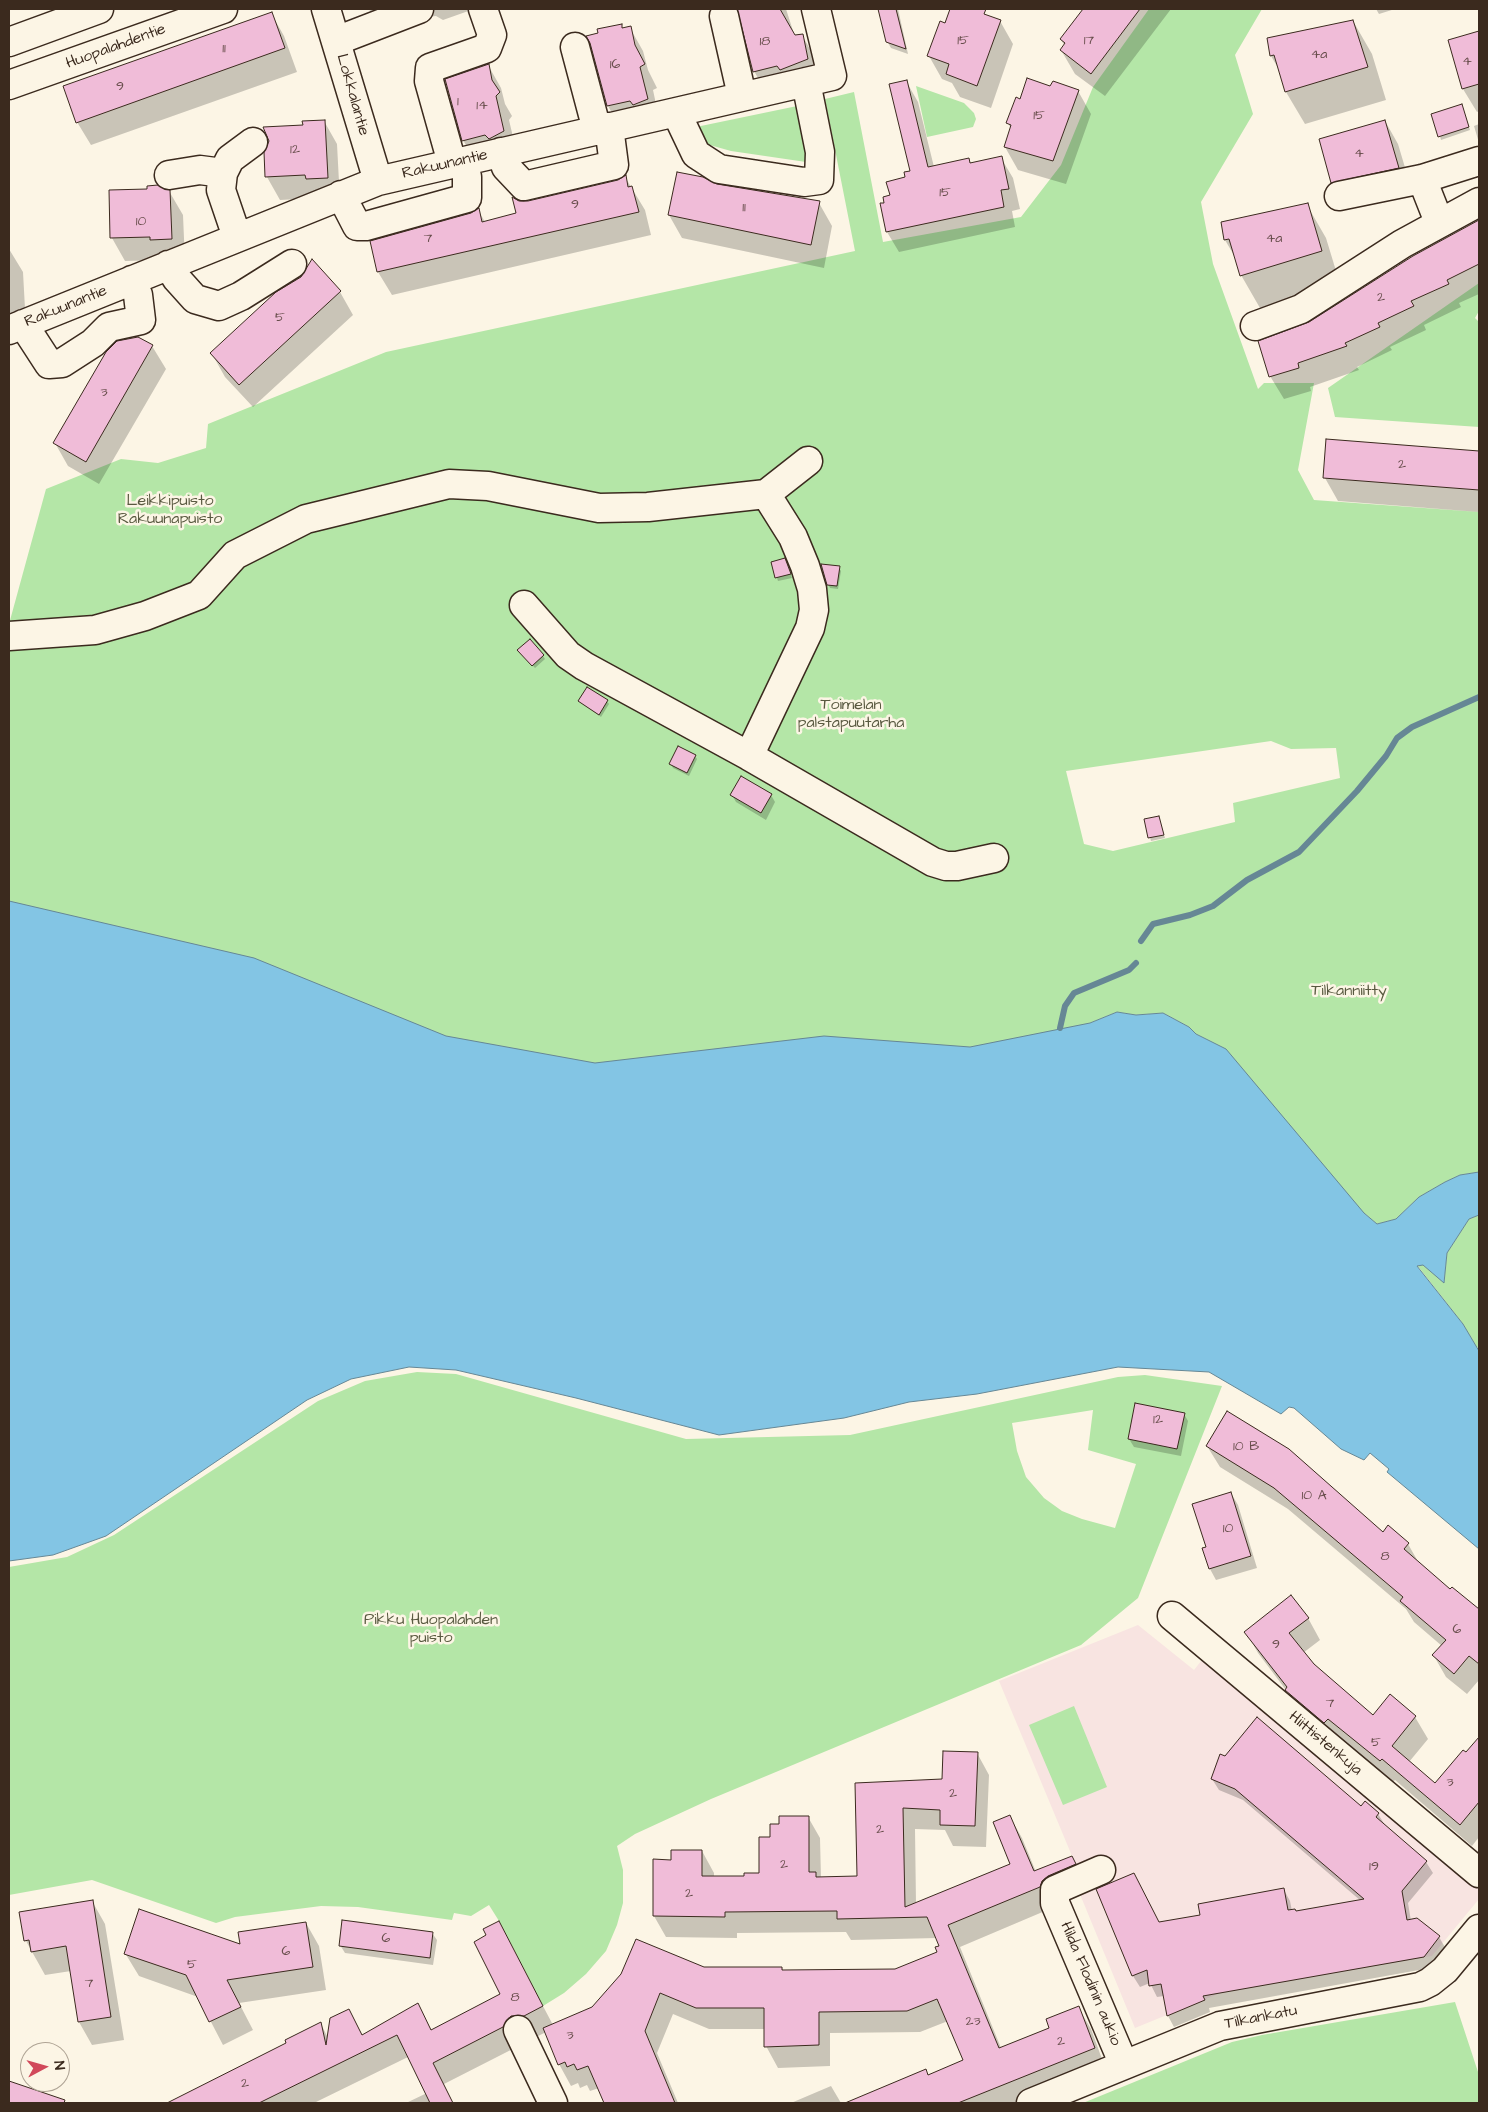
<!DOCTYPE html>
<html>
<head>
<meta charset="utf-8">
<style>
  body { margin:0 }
  #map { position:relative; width:1488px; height:2112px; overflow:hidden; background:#fcf5e5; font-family:"Architects Daughter",sans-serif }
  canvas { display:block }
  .frame { position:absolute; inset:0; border:10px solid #3b2a1e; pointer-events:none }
  .north { position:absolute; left:20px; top:2042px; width:50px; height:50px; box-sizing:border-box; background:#fcf5e5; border:1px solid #afa495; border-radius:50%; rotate:84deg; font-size:14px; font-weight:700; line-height:20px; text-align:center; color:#3b2a1e }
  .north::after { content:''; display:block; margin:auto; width:18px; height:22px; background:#d1495b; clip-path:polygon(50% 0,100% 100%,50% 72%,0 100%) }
</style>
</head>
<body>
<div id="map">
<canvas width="1488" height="2112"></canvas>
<div class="frame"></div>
<div class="north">N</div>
</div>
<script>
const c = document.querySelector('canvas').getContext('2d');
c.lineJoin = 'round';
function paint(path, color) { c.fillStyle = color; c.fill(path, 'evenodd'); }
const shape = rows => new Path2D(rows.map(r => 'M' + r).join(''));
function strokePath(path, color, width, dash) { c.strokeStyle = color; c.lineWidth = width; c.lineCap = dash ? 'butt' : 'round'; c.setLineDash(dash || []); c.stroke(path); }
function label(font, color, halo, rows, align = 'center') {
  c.font = font + ' "Architects Daughter",sans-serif'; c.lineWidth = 5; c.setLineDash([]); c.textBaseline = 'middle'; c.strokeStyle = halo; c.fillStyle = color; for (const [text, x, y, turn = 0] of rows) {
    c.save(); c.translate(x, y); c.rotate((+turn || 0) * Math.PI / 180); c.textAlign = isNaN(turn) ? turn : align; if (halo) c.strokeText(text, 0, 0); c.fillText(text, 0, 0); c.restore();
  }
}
const built = shape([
  [1138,1625,1194,1670,1205,1656,1479,1887,1479,1899,1432,1956,1223,1992,1135,2028,1077,1887,1078,1871,1072,1856,999,1681]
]);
const green = shape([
  [1149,9,1262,9,1235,55,1253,114,1201,202,1213,264,1258,389,1264,383,1314,383,1298,470,1314,500,1479,512,1479,1172,1460,1175,1445,1182,1419,1197,1396,1219,1377,1224,1364,1213,1332,1212,1225,1049,1196,1034,1189,1027,1163,1013,1136,1015,1117,1012,1090,1023,1069,1098,9,1033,9,624,46,489,121,459,158,463,206,448,208,424,386,352,855,251,825,99,854,92,883,242,1021,217,1061,165,1093,87],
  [1271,741,1291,749,1336,748,1340,778,1233,803,1235,822,1113,851,1084,844,1066,771],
  [916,86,964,103,974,113,976,119,973,127,927,137],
  [802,105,807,106,806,162,731,151,699,142,696,127],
  [1479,283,1479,311,1475,318,1479,322,1479,427,1335,417,1328,388],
  [1479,1215,1479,1346,1477,1348,1463,1324,1417,1265,1423,1265,1444,1282,1447,1253,1469,1219],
  [417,1372,456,1374,686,1439,850,1435,1118,1377,1145,1375,1222,1386,1138,1598,1081,1645,711,1799,635,1834,617,1846,623,1870,623,1903,617,1925,606,1951,586,1974,564,1993,543,2006,499,1921,489,1905,471,1916,454,1913,452,1920,358,1907,321,1906,235,1917,216,1923,92,1880,9,1895,9,1567,67,1557,114,1535,318,1401,365,1381],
  [1093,1410,1088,1450,1136,1464,1115,1528,1082,1519,1062,1511,1044,1498,1026,1477,1017,1451,1012,1423],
  [1074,1706,1107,1787,1063,1805,1029,1725],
  [1455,2002,1479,2075,1479,2103,1083,2103,1232,2042,1262,2035]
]);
const water = shape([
  [9,901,254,958,446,1036,595,1063,824,1036,970,1047,1090,1023,1117,1012,1136,1015,1163,1013,1189,1027,1196,1034,1226,1049,1364,1213,1377,1224,1396,1219,1419,1197,1445,1182,1460,1175,1479,1172,1479,1215,1469,1219,1447,1253,1444,1283,1423,1265,1417,1266,1463,1324,1479,1351,1479,1549,1387,1472,1389,1469,1370,1453,1364,1460,1341,1449,1294,1408,1289,1407,1281,1414,1209,1372,1118,1367,977,1394,909,1402,844,1418,719,1435,576,1398,456,1370,409,1367,351,1379,307,1400,106,1536,53,1555,9,1561,9,901]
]);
const shadow = shape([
  [369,9,474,9,443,20,436,16,427,17,383,34],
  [736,9,786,9,795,37,802,35,815,58,820,81,767,94,754,71,742,18],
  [880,9,898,9,908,54,891,48,887,41],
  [951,9,965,9,1000,21,1013,44,991,108,960,97,952,83,942,79,929,56],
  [1084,9,1171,9,1105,96,1075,74,1061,50,1065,46,1061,40],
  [1376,9,1395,9,1379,14],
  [271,13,284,36,297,72,91,145,77,122],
  [1353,21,1372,54,1386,100,1305,124,1286,92,1281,73,1271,56],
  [621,25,623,29,630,28,643,51,648,70,657,88,653,90,660,123,621,129,608,106,591,43],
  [1479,32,1479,111,1477,112,1463,89,1449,41],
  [488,65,501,88,505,104,512,116,509,120,517,154,476,163,463,140],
  [906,81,918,102,934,167,969,159,971,164,1001,158,1013,178,1020,209,1012,211,1015,227,899,252,887,232,885,204,911,172],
  [1051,88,1078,91,1091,114,1066,184,1018,170,1005,147,1011,129,1008,123,1021,100],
  [1462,106,1470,130,1441,140,1440,136],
  [324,121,337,144,340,201,318,198,280,200,267,177,304,126],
  [1385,121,1398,144,1412,191,1346,205,1333,182],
  [1479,124,1479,143,1474,126],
  [678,173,716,186,819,203,832,226,824,268,682,238,669,215],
  [625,177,645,210,651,235,392,295,378,272,372,242,472,214,478,210,485,222,518,214,519,202,528,202,618,181],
  [169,191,183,215,185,262,163,260,125,261,112,238,110,192],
  [1307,205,1326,238,1340,284,1260,308,1241,275,1235,257,1225,240],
  [1479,221,1479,294,1459,303,1461,307,1424,325,1426,330,1390,347,1392,350,1357,367,1359,370,1310,387,1311,391,1284,399,1270,376,1310,323,1414,257],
  [9,249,23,272,26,327,9,328],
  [340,292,353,315,253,407,225,377,212,354],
  [138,338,152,346,166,369,99,484,68,466,55,443],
  [1328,440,1479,452,1479,512,1338,501,1325,478],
  [772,562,786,563,792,578,778,581],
  [839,568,841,571,838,589,830,588,828,584],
  [521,653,543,656,545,659,535,668],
  [580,701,607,701,609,704,601,717],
  [695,756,697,759,689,776,673,768,671,764],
  [732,795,771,795,775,802,766,820,736,802],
  [1159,817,1165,838,1151,841,1145,820],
  [1184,1414,1188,1421,1181,1456,1134,1447,1129,1439],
  [1207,1446,1408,1544,1420,1565,1450,1591,1452,1588,1479,1611,1479,1680,1467,1694,1446,1677,1434,1656,1442,1646,1414,1622,1406,1609,1288,1509,1220,1467],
  [1231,1493,1238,1505,1257,1568,1216,1580,1210,1569,1207,1548],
  [1308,1618,1320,1640,1303,1653,1313,1665,1373,1716,1390,1696,1415,1717,1428,1739,1409,1762,1435,1785,1479,1739,1479,1837,1472,1846,1395,1780,1393,1782,1341,1740,1299,1711,1286,1690,1258,1653,1246,1632],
  [977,1753,989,1775,986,1847,953,1846,945,1830,915,1829,916,1904,1012,1865,1010,1817,1022,1838,1036,1872,1072,1857,1084,1879,1052,1908,960,1947,1001,2048,1050,2028,1078,2007,1091,2029,1106,2070,1024,2103,847,2103,926,2071,929,2076,964,2061,948,2021,920,2032,830,2033,830,2066,778,2068,766,2046,765,2029,709,2029,673,2014,657,2053,678,2103,607,2103,599,2088,590,2091,587,2085,580,2088,578,2083,571,2086,559,2064,546,2032,444,2084,453,2103,406,2103,427,2093,408,2057,314,2103,170,2103,288,2044,321,2024,328,2038,349,2010,363,2036,417,2005,432,2031,502,1995,488,1936,499,1923,553,2025,704,1968,782,1968,784,1972,895,1971,939,1953,940,1946,937,1938,851,1940,846,1932,737,1933,737,1938,666,1937,654,1916,672,1861,702,1851,714,1873,714,1877,745,1878,760,1874,772,1838,780,1825,808,1817,820,1838,821,1879,859,1878,856,1785,943,1781],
  [1212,1779,1361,1807,1378,1814,1385,1825,1426,1862,1433,1873,1408,1903,1411,1921,1439,1937,1446,1949,1430,1968,1209,2008,1210,2012,1174,2027,1168,2016,1164,1996,1157,1997,1150,1983,1140,1987,1133,1976,1098,1890,1159,1923,1202,1916,1284,1890,1290,1901,1292,1911,1296,1912,1361,1901,1243,1800,1219,1790],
  [92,1901,105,1924,124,2040,92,2045,79,2022,71,1971,45,1975,26,1941,21,1913],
  [306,1923,319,1946,326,1990,239,2003,253,2030,223,2045,198,1997,139,1976,125,1953,241,1945],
  [432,1933,437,1940,433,1965,345,1953,340,1945],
  [9,2083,31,2090,54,2103,9,2103],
  [831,2086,841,2103,791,2103]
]);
const stream = shape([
  [1141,941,1153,924,1190,915,1213,906,1247,880,1299,852,1357,791,1386,756,1397,738,1412,727,1479,697],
  [1060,1028,1065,1006,1074,993,1129,970,1136,963]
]);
const building = shape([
  [737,9,780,9,795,35,803,34,808,59,780,70,777,66,753,72,737,9],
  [878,9,896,9,906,49,886,42,878,9],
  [950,9,986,9,984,14,1001,20,977,86,946,74,949,64,927,56,940,21,945,23,950,9],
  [1083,9,1140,9,1091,74,1060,50,1065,43,1060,39,1083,9],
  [272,12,285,48,76,123,63,86,272,12],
  [1353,20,1368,67,1285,92,1274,55,1270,56,1267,38,1353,20],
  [622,24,622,28,631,26,635,45,645,64,640,67,648,99,633,105,630,101,607,106,590,43,586,36,598,33,597,29,622,24],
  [1479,31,1479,84,1462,89,1448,40,1479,31],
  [489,64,492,80,500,92,496,96,504,131,489,139,485,135,462,141,445,79,489,64],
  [1027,78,1050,86,1053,81,1079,90,1053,161,1004,147,1011,125,1006,123,1016,97,1020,99,1027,78],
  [907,80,928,167,969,158,970,163,1002,156,1009,189,1001,190,1004,207,886,232,880,203,884,203,883,197,890,195,886,182,905,177,904,172,910,171,889,84,907,80],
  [1462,104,1469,127,1438,137,1431,114,1462,104],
  [325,120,328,178,306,179,305,175,265,177,264,152,269,141,263,127,303,125,302,121,325,120],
  [1385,120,1399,168,1331,183,1319,139,1385,120],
  [677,172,703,177,717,184,820,201,811,245,668,215,677,172],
  [626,175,628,187,632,186,639,212,377,272,370,241,471,213,479,208,482,222,516,213,512,197,519,201,528,201,618,180,626,175],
  [158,185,170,190,172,239,150,240,150,237,110,238,109,190,147,189,147,186,158,185],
  [1308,203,1322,251,1240,276,1229,239,1224,240,1221,222,1308,203],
  [1479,220,1479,264,1447,280,1449,284,1411,301,1414,306,1378,323,1380,327,1345,343,1347,346,1298,363,1299,368,1269,377,1258,341,1309,322,1413,256,1479,220],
  [312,259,341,291,239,385,210,353,276,292,301,277,312,259],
  [138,337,153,345,86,462,53,443,106,352,117,341,138,337],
  [1326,439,1479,451,1479,490,1323,478,1326,439],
  [785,558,791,574,775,578,771,562,785,558],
  [821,564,840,566,837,586,827,585,821,564],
  [530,639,544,655,532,666,517,650,530,639],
  [587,687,608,700,599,715,578,701,587,687],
  [678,746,696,755,687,773,669,764,678,746],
  [741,776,772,794,761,813,730,795,741,776],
  [1159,816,1164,835,1148,838,1144,819,1159,816],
  [1135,1403,1185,1413,1177,1449,1128,1439,1135,1403],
  [1227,1411,1289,1449,1383,1532,1388,1525,1409,1543,1404,1549,1450,1589,1452,1587,1479,1609,1479,1664,1469,1656,1454,1674,1432,1655,1446,1640,1400,1601,1403,1597,1274,1488,1206,1446,1227,1411],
  [1231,1492,1251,1556,1209,1569,1202,1548,1206,1547,1192,1504,1231,1492],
  [1291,1595,1309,1618,1289,1633,1314,1664,1373,1715,1390,1694,1416,1716,1392,1746,1435,1783,1463,1750,1466,1752,1479,1737,1479,1802,1460,1825,1382,1759,1380,1761,1328,1719,1324,1723,1285,1690,1287,1687,1244,1632,1291,1595],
  [1257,1717,1361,1806,1365,1801,1379,1813,1376,1817,1427,1861,1402,1891,1407,1920,1417,1918,1440,1936,1424,1957,1203,1996,1205,2000,1167,2016,1161,1984,1149,1986,1147,1970,1132,1976,1096,1889,1134,1873,1159,1922,1200,1915,1198,1904,1284,1888,1288,1910,1295,1909,1296,1911,1364,1899,1235,1789,1211,1779,1220,1754,1225,1756,1257,1717],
  [943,1751,978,1752,975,1826,940,1825,940,1810,903,1808,905,1907,1010,1864,993,1822,1010,1815,1034,1871,1072,1856,1076,1864,1048,1876,1042,1881,1040,1887,948,1925,999,2048,1049,2028,1046,2019,1079,2006,1095,2048,958,2103,845,2103,926,2069,928,2075,963,2060,937,1999,907,2011,819,2012,819,2045,764,2047,764,2008,696,2008,660,1993,645,2031,675,2103,604,2103,588,2066,577,2070,574,2064,567,2067,565,2062,558,2065,543,2028,592,2007,621,1974,636,1939,704,1967,782,1967,782,1970,895,1969,937,1952,935,1947,939,1946,927,1917,837,1919,837,1911,725,1912,725,1917,653,1916,653,1859,671,1860,671,1850,702,1850,702,1876,744,1876,744,1873,759,1873,759,1837,770,1837,770,1824,779,1824,779,1816,809,1816,809,1872,816,1872,816,1877,857,1876,855,1783,942,1779,943,1751],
  [93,1900,111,2017,78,2022,66,1946,31,1952,29,1940,24,1941,19,1912,93,1900],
  [139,1909,240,1944,238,1932,306,1922,313,1967,227,1980,241,2007,209,2022,186,1975,124,1954,139,1909],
  [342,1920,433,1932,430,1958,339,1946,342,1920],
  [499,1921,543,2006,524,2016,511,2016,503,2027,433,2063,453,2103,430,2103,397,2035,259,2103,167,2103,286,2043,285,2040,321,2022,326,2045,330,2018,349,2009,362,2035,418,2003,431,2030,500,1994,474,1942,486,1935,483,1929,499,1921],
  [9,2081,65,2100,64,2103,9,2103,9,2081]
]);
const minor = shape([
  [326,9,378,181],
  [724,16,742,96],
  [336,41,419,9],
  [575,47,597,130],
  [9,85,223,9],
  [676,112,696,154,719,169,804,182,819,180,820,152,806,82],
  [501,152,506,167,524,186,614,165,609,127],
  [452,163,429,81,430,68,487,48,492,35,483,9],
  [169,175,200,170,223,173],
  [1422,179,1439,222],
  [341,195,357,226,366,226,467,198,467,177,464,161],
  [1339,196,1422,179,1479,161],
  [237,237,221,190,223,173,230,159,253,142],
  [168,265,177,279,195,299,219,306,241,296,292,264],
  [23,324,49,364,62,363,93,343,109,327,141,320,138,295,132,280],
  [1255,326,1301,309,1402,244,1479,202],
  [9,330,378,181,832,76,816,9],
  [524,605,568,655,584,666,749,756,933,862,946,866,957,866,994,858],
  [9,636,95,630,145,616,199,595,235,555,306,519,449,484,488,486,599,508,648,507,766,494,808,461],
  [749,756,810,628,814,610,812,589,805,566,793,537,766,494],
  [1172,1616,1479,1873],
  [1101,1870,1055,1890,1055,1903,1124,2065],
  [518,2030,553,2103],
  [1031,2103,1220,2026,1420,1987,1430,1982,1445,1970,1479,1929]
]);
const major = shape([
  [9,42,99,9]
]);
const numberNames = [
  ["15",963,41],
  ["17",1089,41],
  ["18",765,42],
  ["11",224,49],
  ["4a",1319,55],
  ["4",1467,62],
  ["16",615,65],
  ["9",120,87],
  ["1",458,102],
  ["14",482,106],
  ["15",1039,116],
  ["12",295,150],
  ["4",1359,154],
  ["15",945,193],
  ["9",575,205],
  ["11",744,208],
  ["10",141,222],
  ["7",428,239],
  ["4a",1274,239],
  ["2",1381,298],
  ["5",280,318],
  ["3",104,393],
  ["2",1402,465],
  ["12",1158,1420],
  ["10 B",1246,1447],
  ["10 A",1314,1496],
  ["10",1228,1529],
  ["8",1385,1557],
  ["6",1457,1630],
  ["9",1276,1645],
  ["7",1330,1704],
  ["5",1376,1743],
  ["3",1450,1783],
  ["2",953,1794],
  ["2",880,1830],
  ["2",784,1865],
  ["19",1374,1867],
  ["2",689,1894],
  ["6",386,1939],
  ["6",286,1952],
  ["5",192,1965],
  ["7",89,1984],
  ["8",515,1998],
  ["23",973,2022],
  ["3",570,2036],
  ["2",1061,2042],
  ["2",245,2084]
];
const streetNames = [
  ["Huopalahdentie",116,47,-20],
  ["Lokkalantie",352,95,74],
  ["Rakuunantie",445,165,-13],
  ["Rakuunantie",66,307,-22],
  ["Hiittistenkuja",1325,1744,40],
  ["Hilda Flodinin aukio",1090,1984,67],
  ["Tilkankatu",1261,2018,-11]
];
const parkNames = [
  ["Leikkipuisto",170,502],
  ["Rakuunapuisto",170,520],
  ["Toimelan",851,706],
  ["palstapuutarha",851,724],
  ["Tilkanniitty",1349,992],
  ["Pikku Huopalahden",431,1621],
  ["puisto",431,1639]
];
paint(built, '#f8e4e1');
paint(green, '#b4e6a7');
paint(water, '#83c5e4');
strokePath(water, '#668795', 1);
paint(shadow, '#0003');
strokePath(stream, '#668795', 6);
paint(building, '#f0bcd8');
strokePath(building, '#3b2a1e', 1);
strokePath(minor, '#3b2a1e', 31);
strokePath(major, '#3b2a1e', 31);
strokePath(minor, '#fcf5e5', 28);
strokePath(major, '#fcf5e5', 28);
label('14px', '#684e4c', null, numberNames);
label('16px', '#3b2a1e', '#fcf5e5', streetNames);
label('16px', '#595940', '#fcf5e5', parkNames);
</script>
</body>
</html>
